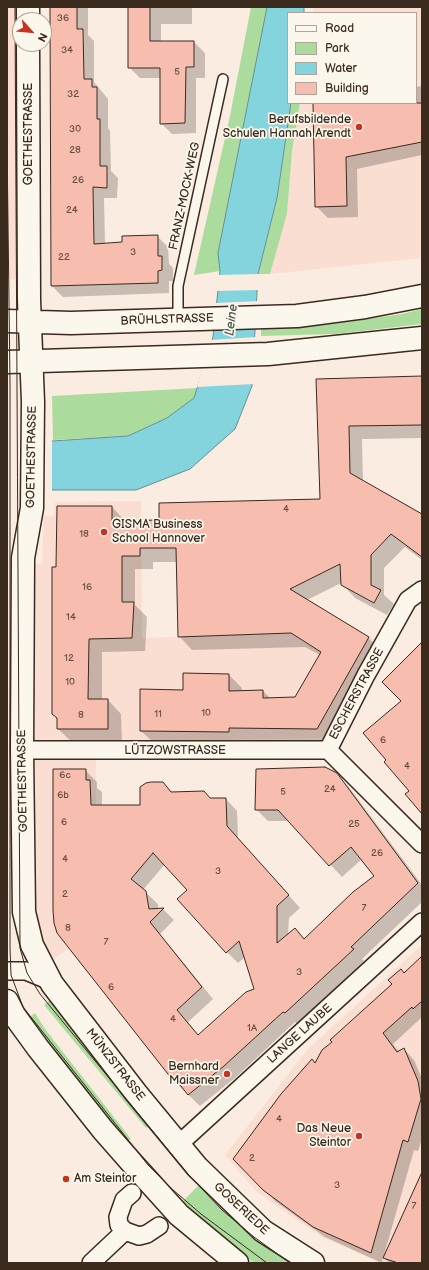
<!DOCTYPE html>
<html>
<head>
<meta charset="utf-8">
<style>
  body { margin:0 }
  #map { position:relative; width:429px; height:1270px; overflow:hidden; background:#faece0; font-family:"Balsamiq Sans",sans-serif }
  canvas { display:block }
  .frame { position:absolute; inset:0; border:8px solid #3b2a1e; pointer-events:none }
  .legend { position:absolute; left:287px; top:12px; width:130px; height:92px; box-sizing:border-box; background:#fbf7ec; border:1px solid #aea59a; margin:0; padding:5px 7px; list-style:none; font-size:12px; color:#3b2a1e }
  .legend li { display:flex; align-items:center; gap:8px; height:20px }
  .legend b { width:20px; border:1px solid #aea59a }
  .north { position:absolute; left:12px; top:12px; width:40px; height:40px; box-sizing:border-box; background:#fbf7ec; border:1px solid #aea59a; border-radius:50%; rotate:117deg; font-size:11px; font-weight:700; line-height:16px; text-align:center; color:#3b2a1e }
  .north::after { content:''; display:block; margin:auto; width:14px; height:18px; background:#c8321e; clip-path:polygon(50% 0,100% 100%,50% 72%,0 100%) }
</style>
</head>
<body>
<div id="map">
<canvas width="429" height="1270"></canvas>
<div class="frame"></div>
<ul class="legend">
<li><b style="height:5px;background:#fbf7ec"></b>Road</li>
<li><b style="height:11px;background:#abdc9d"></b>Park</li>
<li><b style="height:11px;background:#83d4dc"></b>Water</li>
<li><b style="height:11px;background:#f7beaf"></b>Building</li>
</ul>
<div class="north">N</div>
</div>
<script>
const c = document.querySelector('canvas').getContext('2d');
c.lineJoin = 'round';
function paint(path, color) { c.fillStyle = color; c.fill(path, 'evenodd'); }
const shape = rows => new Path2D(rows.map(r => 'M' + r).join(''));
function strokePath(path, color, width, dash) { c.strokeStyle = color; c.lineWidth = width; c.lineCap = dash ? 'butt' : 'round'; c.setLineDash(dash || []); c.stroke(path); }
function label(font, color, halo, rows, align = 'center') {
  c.font = font + ' "Balsamiq Sans",sans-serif'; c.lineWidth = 3.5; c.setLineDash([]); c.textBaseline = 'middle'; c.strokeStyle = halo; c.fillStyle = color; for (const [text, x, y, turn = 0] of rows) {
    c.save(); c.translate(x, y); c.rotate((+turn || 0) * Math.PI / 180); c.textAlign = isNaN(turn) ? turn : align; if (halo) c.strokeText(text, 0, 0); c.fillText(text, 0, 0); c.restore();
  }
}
const built = shape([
  [7,7,21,7,21,279,7,279],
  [313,7,422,7,422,258,270,274,287,214,292,151,300,103,416,103,416,13,313,13],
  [141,501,142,638,291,633,290,589,380,643,326,738,31,743,33,564,42,564,44,516,54,516,55,502],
  [31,754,96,754,96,910,107,921,51,961,39,936,32,908],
  [422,945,422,1263,381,1263,320,1236,257,1192,225,1155,308,1049]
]);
const green = shape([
  [251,7,267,7,218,253,220,271,194,275,230,116],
  [291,103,300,103,292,151,287,214,270,274,258,274,277,198],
  [422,309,422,324,336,334,261,336,261,327,332,324,402,314],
  [198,388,194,398,167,418,128,436,53,440,52,396],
  [52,998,152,1122,146,1128,44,1005],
  [35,1013,45,1029,131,1139,123,1145,27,1019],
  [202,1182,300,1263,254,1263,220,1237,180,1204]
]);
const water = shape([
  [267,7,304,7,304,13,288,13,288,103,291,103,277,198,258,274,252,386,235,429,190,469,136,490,7,490,7,444,128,436,167,418,194,398,213,337,220,271,218,253,267,7]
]);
const pier = shape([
  [260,274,259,290,216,291,218,275],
  [259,301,258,327,212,329,215,303],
  [257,337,254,384,197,387,210,340],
  [52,438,52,491,7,492,7,442]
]);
const shadow = shape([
  [51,7,88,7,88,35,94,41,94,82,108,99,108,128,110,131,111,171,118,178,117,198,104,198,105,244,123,243,157,236,168,247,169,264,173,268,173,281,169,281,169,293,63,297,52,286],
  [129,7,192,7,192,24,161,24,161,42,194,42,205,53,205,78,196,78,196,133,172,134,161,123,161,78,140,78,129,67],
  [422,86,422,155,357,169,358,217,328,218,316,206,314,103,416,103,416,87],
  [422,377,422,438,362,439,363,482,420,514,422,513,422,560,405,547,384,568,384,595,394,604,387,615,355,598,341,583,307,600,368,638,382,651,330,742,242,742,155,744,141,731,184,691,229,675,242,688,242,691,263,691,270,698,295,698,320,655,305,647,192,650,179,636,177,562,153,562,153,569,135,569,135,605,147,617,145,651,102,652,102,700,108,700,121,714,122,742,72,742,58,729,57,568,112,507,125,521,160,521,321,500,317,380],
  [85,770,97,782,97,788,102,792,102,806,141,806,163,784,172,792,211,799,226,799,237,811,238,838,300,908,289,918,288,935,295,929,304,939,376,877,362,859,342,877,290,821,268,821,256,809,336,774,348,786,422,885,422,902,362,959,364,961,297,1024,295,1022,235,1078,200,1106,175,1082,58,932],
  [165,864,188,890,227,952,238,963,245,957,255,990,199,1036,188,1022,213,999,160,934,174,920,163,909,158,909,158,904,143,890],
  [422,958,422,1017,393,1044,399,1052,404,1049,414,1060,422,1079,422,1138,418,1151,414,1150,384,1255,422,1187,422,1263,389,1263,383,1257,382,1263,325,1237,275,1201,234,1159,334,1042]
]);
const building = shape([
  [50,7,77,7,77,29,83,29,84,79,92,79,92,87,97,87,97,119,100,119,100,166,107,166,107,188,93,187,94,244,122,242,122,236,158,235,158,256,162,256,162,270,158,271,158,283,51,286,50,7],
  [128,7,150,7,150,41,194,41,194,67,186,67,185,123,160,124,160,68,128,68,128,7],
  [313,103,422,103,422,142,346,157,347,206,315,207,313,103],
  [422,376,422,425,349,426,350,473,422,514,422,557,391,534,371,555,371,585,381,590,374,603,341,585,340,564,290,589,369,637,317,729,229,728,229,732,140,731,140,689,183,690,183,673,229,674,229,691,263,690,263,698,295,697,321,652,291,633,178,637,176,548,140,548,140,556,122,556,122,602,134,602,132,638,89,639,88,699,108,699,108,729,57,729,57,718,52,714,52,567,56,567,57,506,112,506,112,521,159,520,159,503,320,499,316,379,422,376],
  [422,642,422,814,405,794,409,791,384,762,386,760,363,733,401,701,382,682,422,642],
  [325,767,337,773,418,883,351,947,354,949,285,1013,283,1012,224,1066,188,1095,177,1081,175,1083,57,933,54,923,53,910,53,769,86,769,86,780,90,780,91,805,140,805,140,787,146,783,151,782,163,782,171,792,204,791,210,798,226,798,227,826,289,895,277,906,277,943,295,928,304,939,353,892,374,876,351,847,329,866,278,810,255,810,256,769,325,767],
  [153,853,187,890,177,899,226,953,239,941,254,989,246,992,198,1035,177,1010,202,987,150,922,164,908,149,909,146,891,131,879,153,853],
  [422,956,422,1001,413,1009,412,1007,383,1033,397,1052,404,1048,418,1081,421,1099,408,1142,403,1140,371,1253,313,1227,263,1190,233,1159,281,1094,312,1059,315,1063,322,1050,332,1042,330,1040,392,984,388,980,401,969,404,973,422,956],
  [422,1172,422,1263,398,1263,383,1258,422,1172]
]);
const lane = shape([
  [178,320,178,286,223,79]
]);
const street = shape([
  [22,750,328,750],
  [328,750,366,675,408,600,422,590],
  [328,750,422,844],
  [7,971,26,971,50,981],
  [178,1145,422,922],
  [132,1193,124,1200,118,1217,119,1225,125,1231,139,1236,147,1234,159,1226],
  [91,1263,125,1231]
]);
const secondary = shape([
  [28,7,28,20],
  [28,44,29,300,33,402,32,508,23,558,22,750,24,912,32,945,52,984,136,1093,197,1167,263,1231,313,1263],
  [7,321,71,323,297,316,365,307,422,296],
  [7,362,268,354,422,338],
  [7,1001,14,1015,38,1048,103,1130,132,1163,179,1215,237,1263]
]);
const tram = shape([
  [15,7,20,948,27,973,40,994,188,1174,222,1210,254,1237,290,1263],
  [7,142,10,383,10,948,11,975,23,1007,148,1165,172,1189,201,1214,267,1263]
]);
const markers = [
  [359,127,4,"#c8321e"],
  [104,532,4,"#c8321e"],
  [227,1074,4,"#c8321e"],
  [359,1136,4,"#c8321e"],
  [66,1179,4,"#c8321e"]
];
const numberNames = [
  ["36",63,18],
  ["34",67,50],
  ["5",177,72],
  ["32",73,94],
  ["30",75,129],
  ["28",75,150],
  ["26",78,180],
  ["24",72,210],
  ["3",133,252],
  ["22",64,257],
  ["4",286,509],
  ["18",84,534],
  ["16",87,587],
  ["14",71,617],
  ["12",69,658],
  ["10",70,682],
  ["10",206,713],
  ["11",158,714],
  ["8",81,715],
  ["6",383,740],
  ["4",407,766],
  ["6c",65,775],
  ["24",330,789],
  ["5",283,792],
  ["6b",63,795],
  ["6",64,822],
  ["25",354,824],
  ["26",377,853],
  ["4",65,859],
  ["3",218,871],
  ["2",65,894],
  ["7",364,908],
  ["8",68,928],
  ["7",106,942],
  ["3",299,972],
  ["6",111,987],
  ["4",173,1019],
  ["1A",252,1028],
  ["4",279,1119],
  ["2",252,1158],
  ["3",337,1185],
  ["7",414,1206]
];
const poiNames = [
  ["Berufsbildende",351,120],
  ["Schulen Hannah Arendt",351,134],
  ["GISMA Business",112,525,"left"],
  ["School Hannover",112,539,"left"],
  ["Bernhard",219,1067],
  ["Maissner",219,1081],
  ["Das Neue",351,1129],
  ["Steintor",351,1143],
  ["Am Steintor",74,1179,"left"]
];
const streetNames = [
  ["GOETHESTRASSE",29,134,-90],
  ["FRANZ-MOCK-WEG",185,196,-78],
  ["BRÜHLSTRASSE",167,320,-2],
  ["GOETHESTRASSE",32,457,-89],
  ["ESCHERSTRASSE",357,694,-62],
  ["LÜTZOWSTRASSE",175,751],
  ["GOETHESTRASSE",23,781,-91],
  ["LANGE LAUBE",300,1034,-42],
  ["MÜNZSTRASSE",115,1065,52],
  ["GOSERIEDE",241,1209,43]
];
const waterNames = [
  ["Leine",232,320,-83]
];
paint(built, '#f9ded1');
paint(green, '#abdc9d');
paint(water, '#83d4dc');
strokePath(water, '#669090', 1);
paint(pier, '#faece0');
paint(shadow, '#0003');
paint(building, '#f7beaf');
strokePath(building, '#3b2a1e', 1);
strokePath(lane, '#3b2a1e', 12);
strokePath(street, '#3b2a1e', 20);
strokePath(secondary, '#3b2a1e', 25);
strokePath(lane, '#fbf7ec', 9);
strokePath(street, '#fbf7ec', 17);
strokePath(secondary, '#fbf7ec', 22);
strokePath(tram, '#3b2a1e', 1);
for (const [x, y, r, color] of markers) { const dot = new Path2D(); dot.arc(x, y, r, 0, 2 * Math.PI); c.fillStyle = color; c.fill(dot); strokePath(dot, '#fbf7ec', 1.5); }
label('10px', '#6a4f42', null, numberNames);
label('12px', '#3b2a1e', '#fbf7ec', poiNames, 'right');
label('12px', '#3b2a1e', '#fbf7ec', streetNames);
label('italic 13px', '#4d544e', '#fbf7ec', waterNames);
</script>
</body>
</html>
